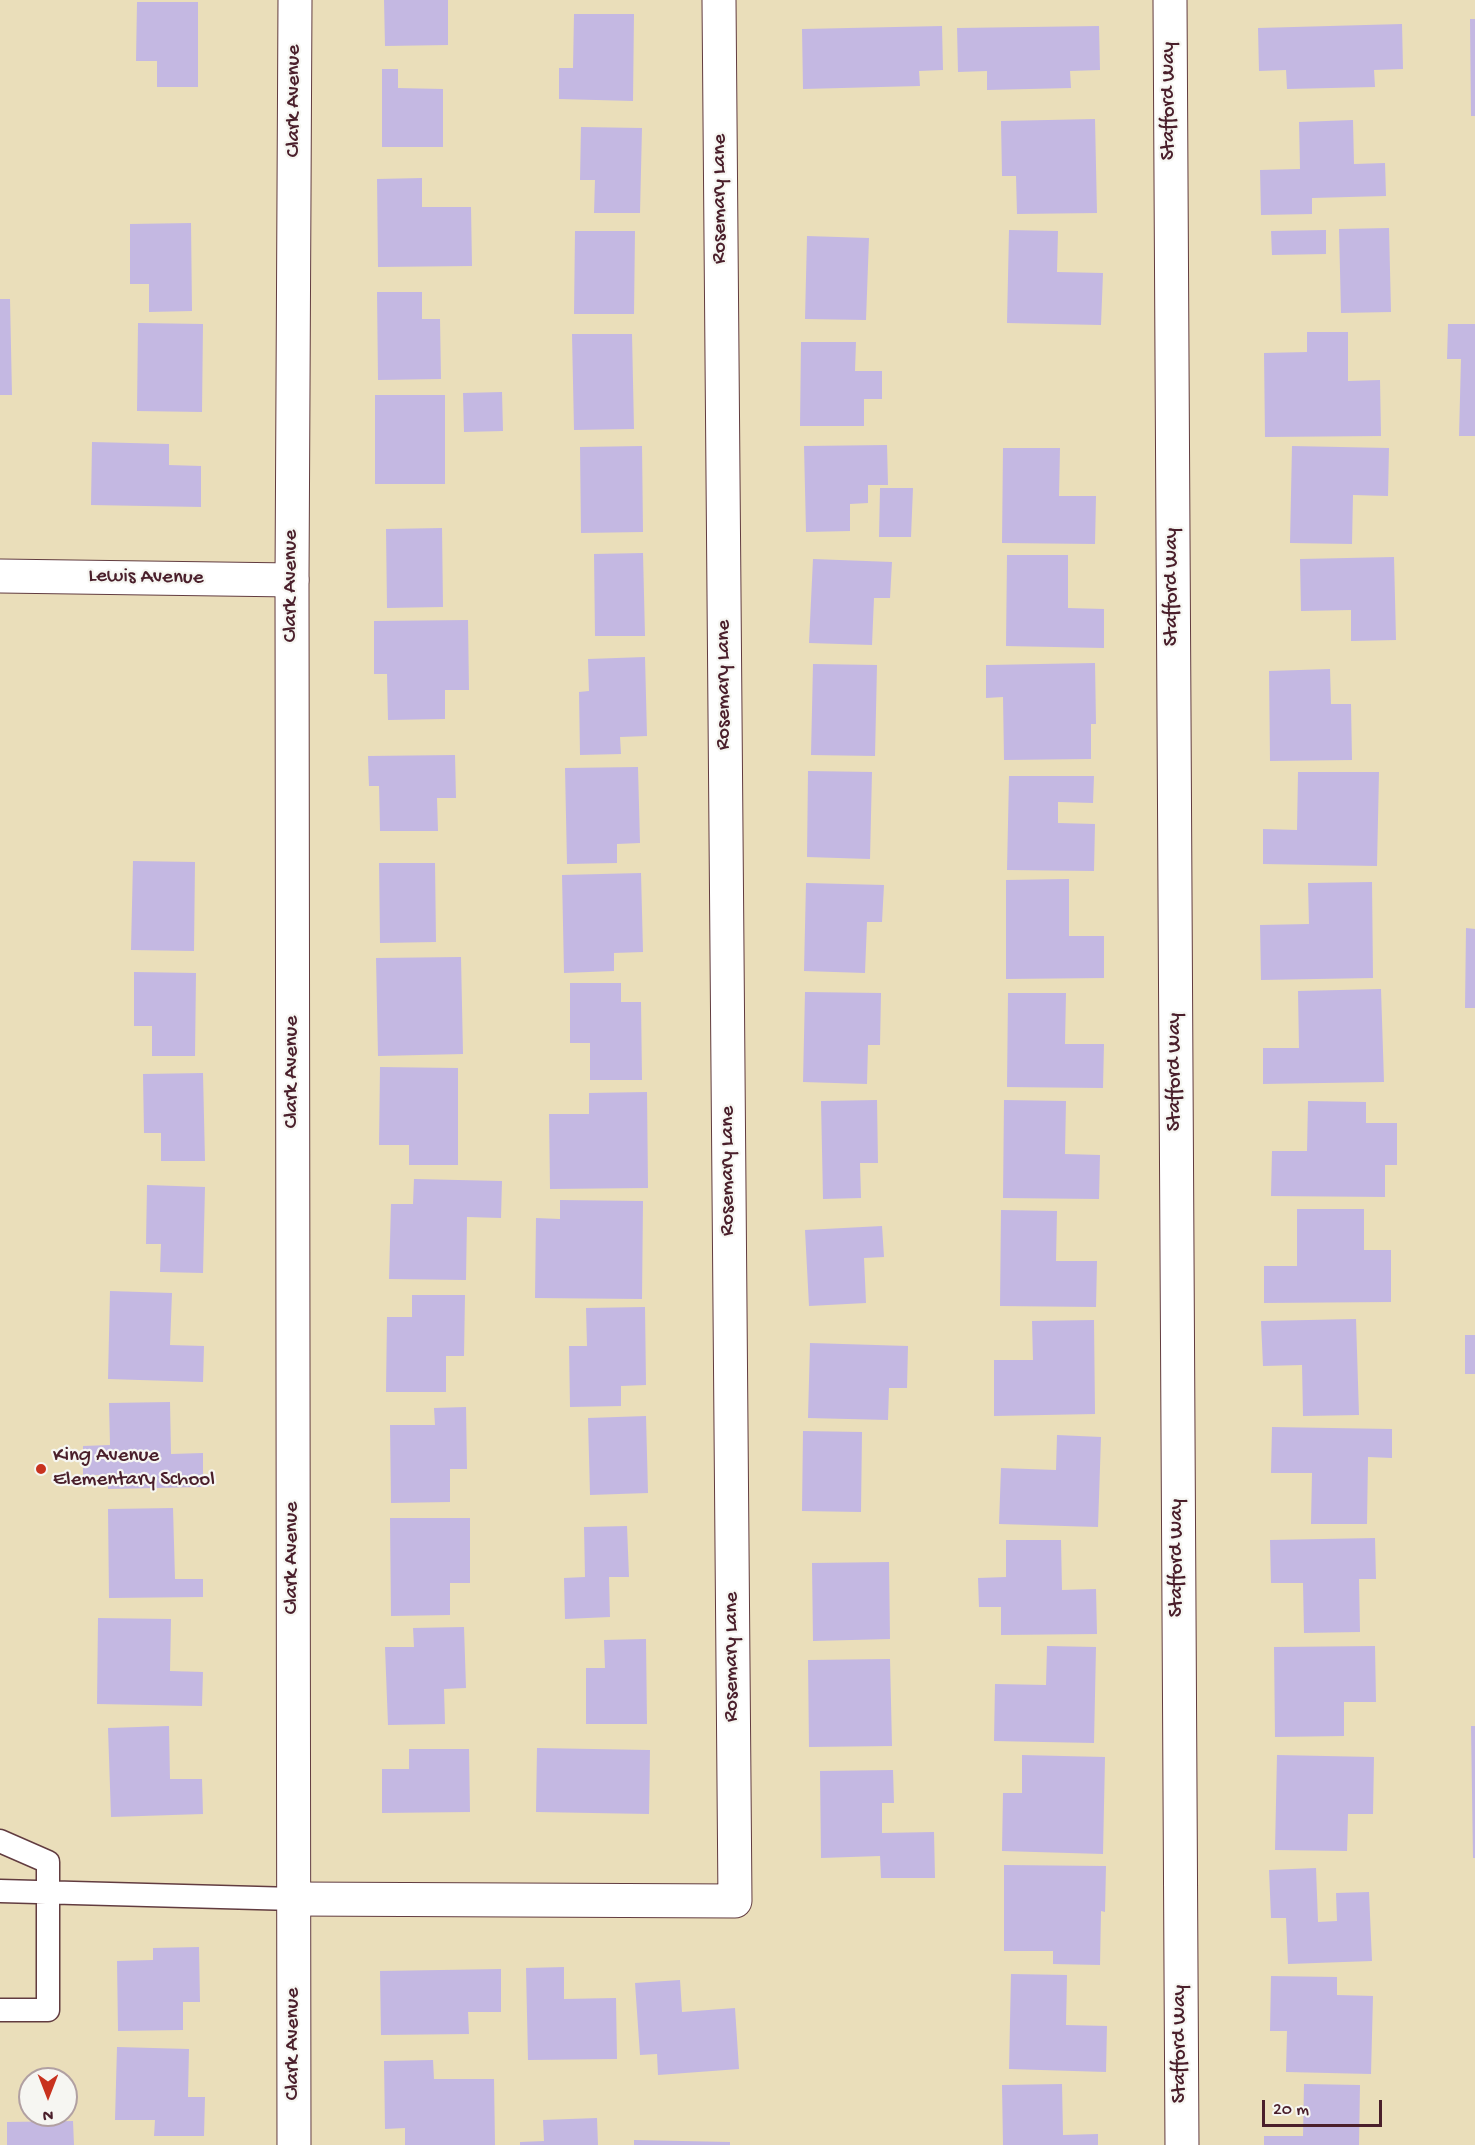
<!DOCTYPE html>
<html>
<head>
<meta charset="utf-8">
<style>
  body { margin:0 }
  #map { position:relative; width:1475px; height:2145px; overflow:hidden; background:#eadeba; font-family:"Gochi Hand",sans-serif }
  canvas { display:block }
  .north { position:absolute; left:18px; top:2067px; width:60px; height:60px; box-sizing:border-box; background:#f6f6f2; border:2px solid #b1a0a2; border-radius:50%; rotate:180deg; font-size:16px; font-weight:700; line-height:24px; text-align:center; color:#4a1f2b }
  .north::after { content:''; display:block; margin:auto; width:21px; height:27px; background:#c8321e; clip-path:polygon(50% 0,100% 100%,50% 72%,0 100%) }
  .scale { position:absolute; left:1262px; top:2100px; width:120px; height:27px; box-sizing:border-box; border:3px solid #4a1f2b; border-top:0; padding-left:8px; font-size:18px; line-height:21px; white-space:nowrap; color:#4a1f2b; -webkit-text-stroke:4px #f6f6f2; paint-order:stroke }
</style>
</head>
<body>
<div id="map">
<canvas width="1475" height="2145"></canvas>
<div class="north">N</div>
<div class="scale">20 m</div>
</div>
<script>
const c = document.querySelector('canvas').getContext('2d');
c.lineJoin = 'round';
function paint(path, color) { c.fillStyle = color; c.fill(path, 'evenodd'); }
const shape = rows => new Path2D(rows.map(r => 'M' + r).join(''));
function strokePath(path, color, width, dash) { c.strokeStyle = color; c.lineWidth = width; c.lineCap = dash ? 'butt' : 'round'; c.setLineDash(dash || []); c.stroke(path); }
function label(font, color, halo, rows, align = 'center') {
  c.font = font + ' "Gochi Hand",sans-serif'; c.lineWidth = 4.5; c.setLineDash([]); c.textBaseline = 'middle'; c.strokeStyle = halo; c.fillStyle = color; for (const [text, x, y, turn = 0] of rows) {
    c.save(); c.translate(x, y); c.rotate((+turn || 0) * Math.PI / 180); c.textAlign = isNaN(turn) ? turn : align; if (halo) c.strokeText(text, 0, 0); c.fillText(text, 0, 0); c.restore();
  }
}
const building = shape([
  [384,0,448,0,448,45,385,46],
  [137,2,198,2,198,87,157,87,157,61,136,61],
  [574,14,634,14,633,101,559,99,559,68,573,68],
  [1470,19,1475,19,1475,116,1471,116],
  [1402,24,1403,69,1374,70,1375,87,1287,89,1286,70,1259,71,1258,28],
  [942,26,943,70,919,71,920,86,803,89,802,29],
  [1099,26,1100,70,1070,71,1071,88,987,90,987,71,958,72,957,28],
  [382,69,398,69,398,88,443,89,443,147,382,147],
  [1095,119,1097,213,1017,214,1016,176,1002,176,1001,121],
  [1353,120,1354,164,1385,163,1386,196,1312,198,1312,214,1261,215,1260,170,1300,169,1299,122],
  [581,127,642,128,640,213,594,213,595,180,580,180],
  [422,178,422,207,471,207,472,266,378,267,377,179],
  [191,223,192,311,149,312,149,284,130,284,130,224],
  [1389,228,1391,312,1341,313,1339,229],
  [1009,230,1058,231,1057,272,1103,273,1101,325,1007,323],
  [1326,230,1326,254,1272,255,1271,231],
  [575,231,635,231,634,314,574,314],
  [807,236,869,238,866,320,805,319],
  [377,292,422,292,422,319,440,319,441,379,378,380],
  [0,299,10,299,12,395,0,395],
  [138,323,203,324,202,412,137,411],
  [1448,324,1475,324,1475,436,1459,436,1461,359,1447,359],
  [1307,332,1348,332,1348,381,1380,380,1381,436,1265,437,1264,353,1307,352],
  [572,334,632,334,634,429,574,430],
  [801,342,856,342,855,371,882,371,882,399,864,399,864,426,800,426],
  [502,392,503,431,464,432,463,393],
  [375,395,445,395,445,484,375,484],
  [92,442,169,444,169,465,201,466,201,507,91,505],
  [887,445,888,485,868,485,868,503,850,504,850,531,806,532,804,446],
  [642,446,643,532,581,533,580,447],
  [1292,446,1389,448,1388,496,1353,495,1352,544,1290,543],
  [1003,448,1060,448,1059,496,1096,496,1095,544,1002,543],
  [880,488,913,488,911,537,879,537],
  [442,528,443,607,387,608,386,529],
  [643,553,645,636,595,636,594,554],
  [1007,555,1068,555,1068,608,1104,609,1104,648,1006,646],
  [1394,557,1396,640,1351,641,1351,610,1301,611,1300,559],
  [813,559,892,562,890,598,874,598,872,645,809,643],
  [468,620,469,690,445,690,445,719,388,720,387,674,374,674,374,621],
  [645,657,647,736,620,737,621,754,580,755,579,692,589,691,588,659],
  [1095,663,1096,724,1091,724,1091,759,1004,760,1003,697,986,698,986,665],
  [813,664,877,665,875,756,811,755],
  [1330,669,1331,704,1351,704,1352,760,1270,761,1269,671],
  [455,755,456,798,437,798,438,831,380,831,379,786,369,786,368,756],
  [638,767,640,843,617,844,617,863,567,864,565,768],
  [808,771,872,772,870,859,807,857],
  [1298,772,1379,772,1377,866,1263,864,1263,829,1297,830],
  [1009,776,1094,776,1093,803,1058,802,1058,823,1095,824,1094,871,1007,870],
  [133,861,195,862,194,951,131,950],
  [379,863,435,863,436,942,380,943],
  [641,873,643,952,614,953,614,971,564,973,562,875],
  [1069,879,1069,936,1104,936,1104,978,1006,979,1006,880],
  [1372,882,1373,978,1261,980,1260,925,1309,924,1308,883],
  [806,883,884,885,882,922,867,922,865,973,804,971],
  [1466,928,1475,929,1475,1008,1465,1008],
  [461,957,463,1054,378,1056,376,958],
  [134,972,196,973,195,1056,152,1056,152,1026,134,1026],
  [570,983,621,983,621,1002,641,1002,642,1080,590,1080,590,1043,570,1043],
  [1381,989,1384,1082,1263,1084,1263,1048,1299,1048,1298,991],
  [805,992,881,993,880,1045,868,1045,867,1084,803,1082],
  [1008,993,1066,993,1065,1044,1104,1044,1103,1088,1007,1087],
  [380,1067,458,1068,458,1165,409,1165,409,1145,379,1145],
  [203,1073,205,1161,161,1161,161,1133,144,1133,143,1074],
  [647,1092,648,1188,550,1189,549,1114,589,1114,589,1093],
  [877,1100,878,1163,860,1163,861,1198,823,1199,821,1101],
  [1004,1100,1066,1101,1065,1154,1100,1155,1099,1199,1003,1198],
  [1308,1101,1366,1102,1366,1123,1397,1123,1397,1165,1385,1165,1385,1197,1271,1196,1272,1151,1307,1151],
  [414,1179,502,1181,501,1218,467,1217,466,1280,389,1279,391,1204,413,1204],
  [147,1185,205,1187,203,1273,160,1272,161,1244,146,1244],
  [560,1200,643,1201,642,1299,535,1298,536,1218,560,1219],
  [1297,1209,1364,1209,1364,1250,1391,1250,1391,1302,1264,1303,1264,1266,1297,1266],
  [1001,1210,1057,1211,1056,1261,1097,1261,1096,1307,1000,1306],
  [882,1226,884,1257,864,1258,866,1303,809,1306,805,1230],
  [110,1291,172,1293,170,1345,204,1346,203,1382,108,1379],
  [412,1295,465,1295,464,1356,446,1356,446,1392,386,1392,387,1317,412,1317],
  [645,1307,646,1385,621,1386,621,1406,570,1407,569,1346,587,1346,586,1308],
  [1356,1319,1359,1415,1303,1416,1302,1365,1263,1366,1261,1321],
  [1094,1320,1095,1414,994,1416,994,1360,1033,1360,1032,1321],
  [1465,1335,1475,1335,1475,1374,1465,1374],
  [810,1343,908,1346,907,1388,889,1388,888,1420,808,1418],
  [170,1402,171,1454,203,1453,203,1487,108,1489,108,1475,83,1475,83,1446,110,1445,109,1403],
  [466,1407,467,1469,450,1469,450,1502,391,1503,390,1425,435,1425,434,1408],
  [646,1416,648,1493,590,1495,588,1418],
  [1272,1427,1392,1429,1392,1458,1368,1457,1367,1524,1311,1524,1312,1473,1271,1473],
  [803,1431,862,1432,861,1512,802,1511],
  [1057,1435,1101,1437,1098,1527,999,1524,1001,1468,1056,1470],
  [173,1508,175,1579,203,1579,203,1597,109,1598,108,1509],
  [390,1518,470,1518,470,1583,450,1583,450,1615,391,1616],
  [627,1526,629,1577,609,1577,610,1617,565,1619,564,1578,585,1577,584,1527],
  [1375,1538,1376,1579,1359,1579,1360,1632,1304,1633,1303,1583,1271,1583,1270,1540],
  [1006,1540,1061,1540,1062,1590,1096,1589,1097,1634,1001,1635,1001,1607,979,1607,978,1578,1006,1577],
  [889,1562,890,1639,813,1641,812,1563],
  [98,1618,171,1619,170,1671,203,1672,202,1706,97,1704],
  [464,1627,466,1688,444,1689,445,1724,388,1725,385,1647,414,1647,413,1628],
  [646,1639,647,1724,586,1724,586,1668,605,1668,604,1640],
  [1047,1646,1096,1647,1094,1743,994,1741,995,1684,1046,1685],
  [1375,1646,1376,1702,1344,1702,1344,1736,1275,1737,1274,1647],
  [890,1659,892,1746,809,1747,808,1660],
  [169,1726,170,1779,202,1779,203,1814,111,1817,108,1728],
  [1471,1726,1475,1726,1475,1858,1473,1858],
  [537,1748,650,1750,649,1814,536,1812],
  [409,1749,469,1749,470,1812,382,1813,382,1769,409,1769],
  [1022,1755,1105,1757,1103,1854,1002,1851,1003,1793,1022,1793],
  [1277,1755,1374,1757,1373,1814,1348,1814,1347,1851,1275,1850],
  [893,1770,894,1803,882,1803,882,1833,934,1832,935,1878,881,1878,880,1856,821,1858,820,1771],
  [1004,1865,1106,1866,1105,1912,1101,1911,1100,1965,1053,1964,1053,1951,1004,1951],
  [1316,1868,1318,1922,1337,1921,1336,1893,1369,1892,1372,1961,1288,1964,1286,1918,1271,1918,1269,1870],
  [199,1947,200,2002,183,2002,183,2030,118,2031,117,1961,153,1960,153,1948],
  [564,1967,564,1999,616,1998,617,2059,528,2060,526,1968],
  [501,1969,501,2012,468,2012,469,2034,381,2035,380,1971],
  [1011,1974,1067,1975,1066,2025,1107,2026,1106,2072,1009,2069],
  [1271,1976,1337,1977,1337,1995,1373,1996,1371,2074,1286,2072,1287,2031,1270,2031],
  [680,1980,682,2012,735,2008,739,2069,658,2075,657,2054,640,2055,635,1983],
  [117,2047,189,2049,188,2097,205,2097,204,2136,154,2136,155,2120,115,2120],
  [433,2060,434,2079,494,2079,495,2145,405,2145,405,2128,385,2129,384,2061],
  [1062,2084,1063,2135,1098,2134,1098,2145,1003,2145,1002,2085],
  [1304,2084,1360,2085,1359,2145,1264,2145,1264,2136,1303,2136],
  [597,2118,598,2145,520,2145,520,2142,544,2141,543,2120],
  [73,2121,74,2145,7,2145,7,2122],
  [634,2140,730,2142,730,2145,634,2145]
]);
const service = shape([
  [0,1841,48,1862,48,2010,0,2010],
  [0,1891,294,1899]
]);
const minor = shape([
  [1170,0,1182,2145],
  [0,576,292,580],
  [294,1899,735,1901,719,0]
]);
const tertiary = shape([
  [294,2145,292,580,295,0]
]);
const markers = [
  [41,1469,6,"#c8321e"]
];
const streetNames = [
  ["Clark Avenue",295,101,-90],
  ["Stafford Way",1170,101,-90],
  ["Rosemary Lane",721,199,-90],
  ["Lewis Avenue",146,578,1],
  ["Clark Avenue",292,586,-90],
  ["Stafford Way",1173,587,-90],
  ["Rosemary Lane",725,685,-90],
  ["Clark Avenue",293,1072,-90],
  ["Stafford Way",1176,1072,-90],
  ["Rosemary Lane",729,1171,-90],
  ["Clark Avenue",293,1558,-90],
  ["Stafford Way",1178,1558,-90],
  ["Rosemary Lane",733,1657,-90],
  ["Clark Avenue",294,2044,-90],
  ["Stafford Way",1181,2044,-90]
];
const poiNames = [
  ["King Avenue",53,1457],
  ["Elementary School",53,1481]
];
paint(building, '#c4b8e2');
strokePath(service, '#623c40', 25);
strokePath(minor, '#623c40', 35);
strokePath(tertiary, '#623c40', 35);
strokePath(service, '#fff', 22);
strokePath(minor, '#fff', 33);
strokePath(tertiary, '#fff', 33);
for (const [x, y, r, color] of markers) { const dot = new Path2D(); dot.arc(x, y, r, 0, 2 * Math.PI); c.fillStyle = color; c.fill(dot); strokePath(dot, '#f6f6f2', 2); }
label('21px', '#4a1f2b', '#f6f6f2', streetNames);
label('21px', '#4a1f2b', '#f6f6f2', poiNames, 'left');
</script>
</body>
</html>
